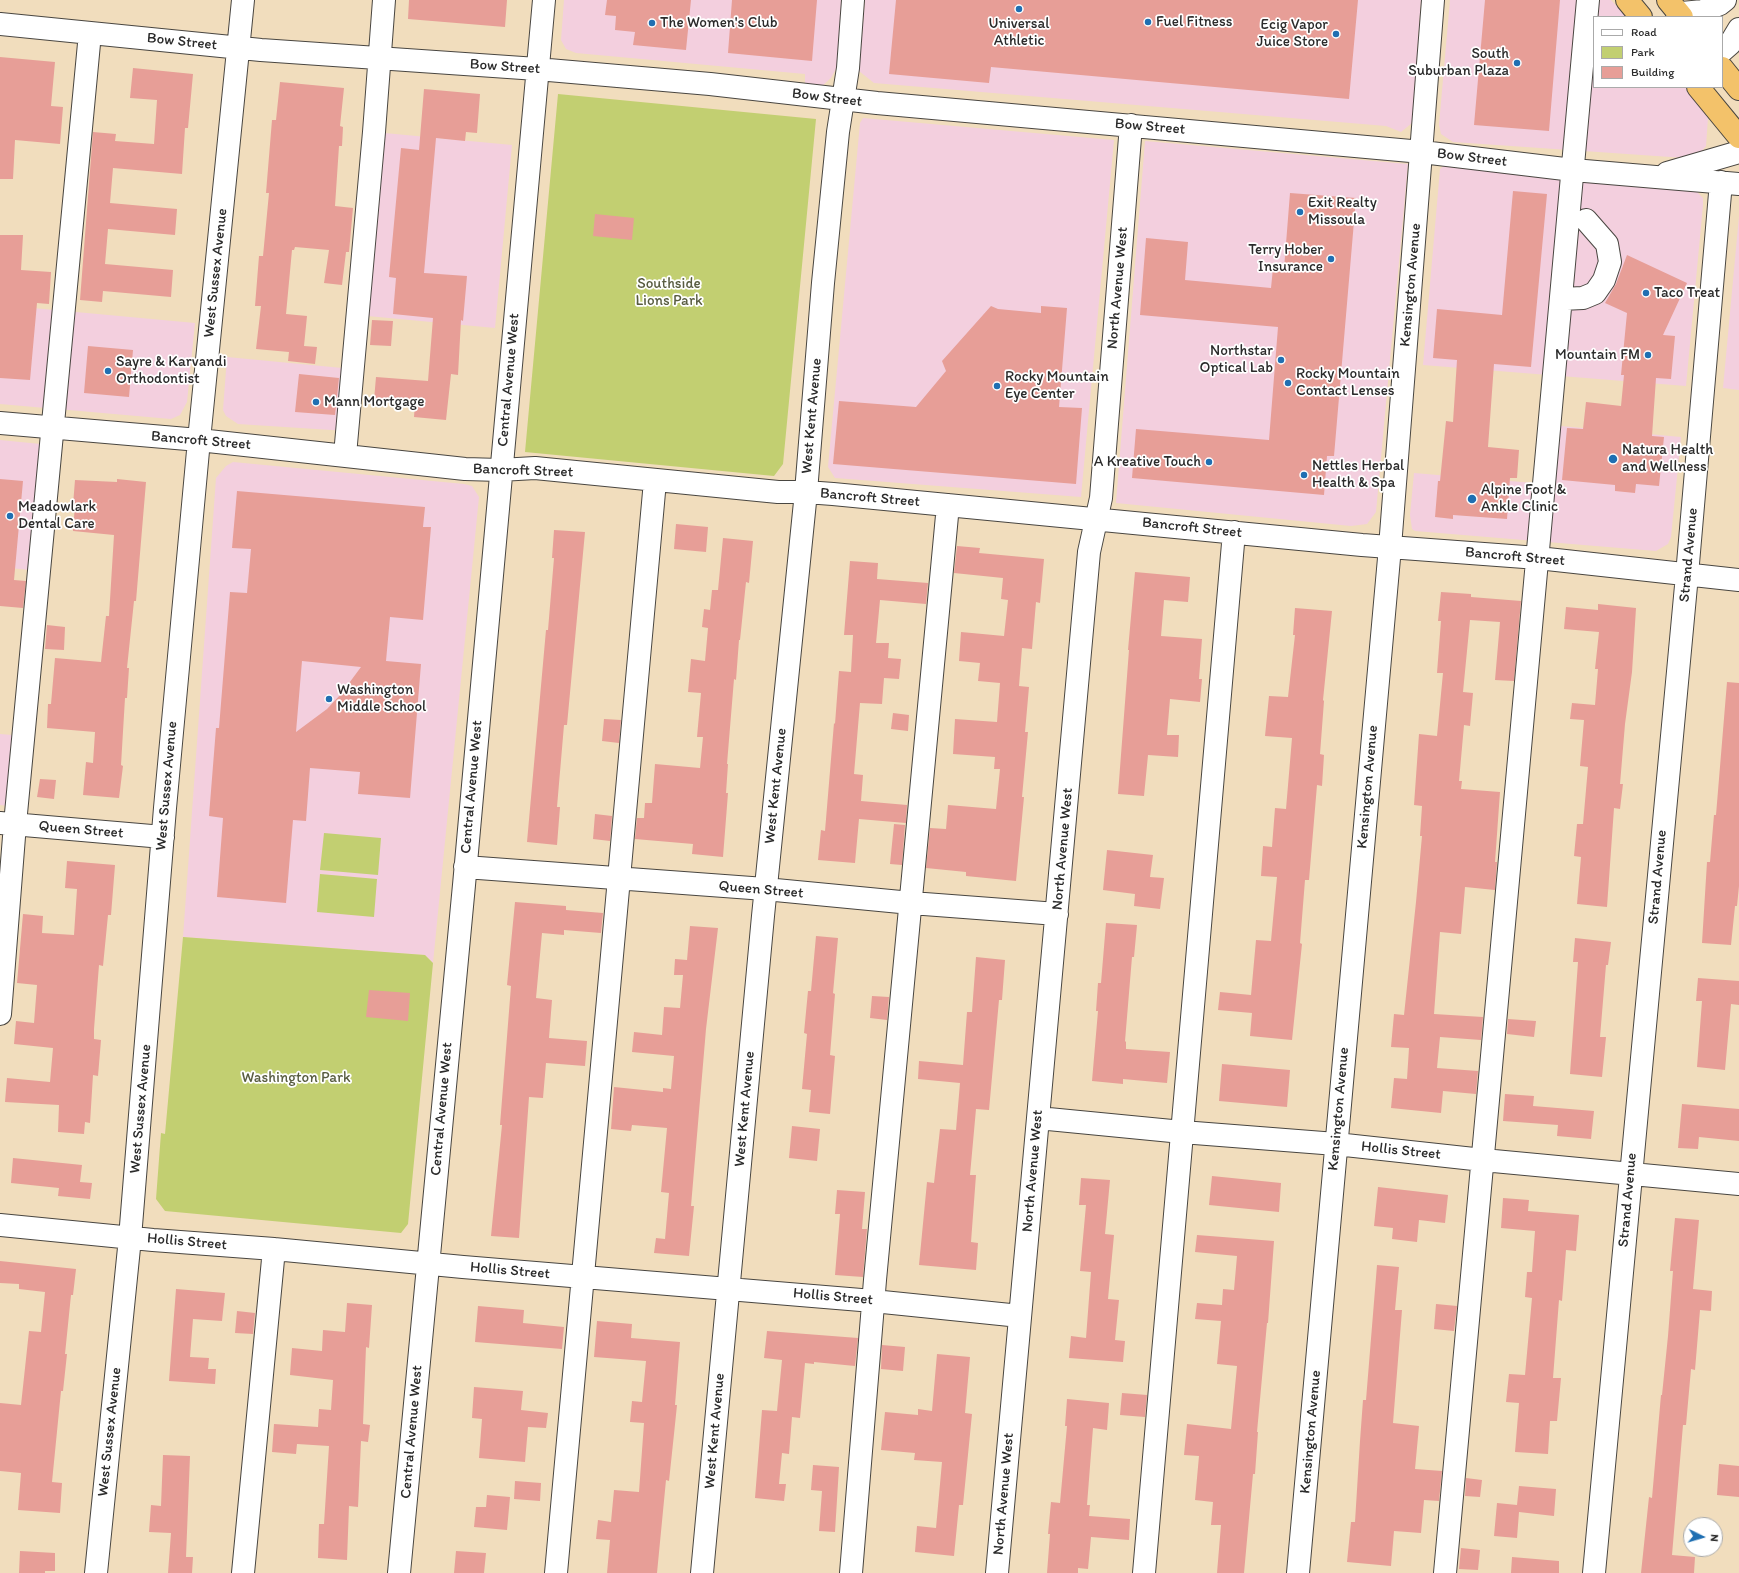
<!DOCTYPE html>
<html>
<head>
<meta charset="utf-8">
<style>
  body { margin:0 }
  #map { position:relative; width:1739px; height:1573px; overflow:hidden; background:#f1ddbd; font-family:Itim,sans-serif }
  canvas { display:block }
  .legend { position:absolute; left:1593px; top:16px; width:130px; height:72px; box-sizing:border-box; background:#fff; border:1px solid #aaa; margin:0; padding:5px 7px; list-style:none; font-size:12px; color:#2b2b2b }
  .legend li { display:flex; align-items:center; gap:8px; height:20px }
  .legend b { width:20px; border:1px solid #aaa }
  .north { position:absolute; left:1683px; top:1517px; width:40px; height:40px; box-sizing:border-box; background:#fff; border:1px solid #aaa; border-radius:50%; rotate:95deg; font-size:11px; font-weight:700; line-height:16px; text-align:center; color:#2b2b2b }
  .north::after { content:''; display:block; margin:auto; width:14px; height:18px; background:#1f6fb2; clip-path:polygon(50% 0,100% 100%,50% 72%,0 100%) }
</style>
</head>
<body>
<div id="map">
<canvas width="1739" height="1573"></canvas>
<ul class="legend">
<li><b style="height:5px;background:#fff"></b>Road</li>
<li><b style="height:11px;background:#c2cf71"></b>Park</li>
<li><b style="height:11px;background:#e79e97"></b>Building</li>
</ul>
<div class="north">N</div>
</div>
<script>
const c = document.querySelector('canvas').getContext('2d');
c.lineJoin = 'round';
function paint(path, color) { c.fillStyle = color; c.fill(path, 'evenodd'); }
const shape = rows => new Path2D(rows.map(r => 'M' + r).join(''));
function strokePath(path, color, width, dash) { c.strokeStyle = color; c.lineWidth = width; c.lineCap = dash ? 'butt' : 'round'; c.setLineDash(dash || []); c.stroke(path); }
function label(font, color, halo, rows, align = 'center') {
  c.font = font + ' Itim,sans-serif'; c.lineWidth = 3.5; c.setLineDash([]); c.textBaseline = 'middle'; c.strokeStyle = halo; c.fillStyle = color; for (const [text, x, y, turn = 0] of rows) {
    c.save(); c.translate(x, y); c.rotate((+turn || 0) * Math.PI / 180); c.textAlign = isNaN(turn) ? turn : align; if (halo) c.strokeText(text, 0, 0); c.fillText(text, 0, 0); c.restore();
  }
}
const built = shape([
  [564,0,843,0,838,65,831,78,821,87,805,84,805,74,576,53,566,49,561,40],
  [865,0,1421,0,1412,123,1401,132,1386,126,874,83,859,71],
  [1450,0,1611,0,1626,17,1594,17,1594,87,1685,87,1705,110,1708,118,1706,146,1699,154,1685,158,1453,142,1441,134,1439,125],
  [863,118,1114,140,1081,497,835,478,828,467,860,123],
  [374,132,512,145,495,328,357,315],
  [1145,141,1408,164,1376,512,1367,524,1351,526,1116,503],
  [1446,164,1697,192,1703,198,1703,205,1686,386,1423,365,1440,169],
  [1739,216,1739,390,1723,388],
  [0,305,195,323,187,402,180,415,171,419,0,404],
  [227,357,353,369,347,431,238,424,226,416,223,410],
  [1550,425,1681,437,1671,537,1668,544,1656,551,1415,531,1412,529,1410,515,1414,473,1534,483],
  [0,440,51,445,39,571,0,567],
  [233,462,464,484,472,486,479,497,433,963,425,955,183,937,216,478,226,466],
  [0,734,24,736,18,807,0,805]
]);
const green = shape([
  [558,94,816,119,783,464,774,476,525,452],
  [324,833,381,838,378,875,320,870],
  [320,874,377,879,374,917,317,912],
  [183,937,425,955,433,963,408,1224,401,1233,165,1211,156,1199,161,1133,165,1134]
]);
const building = shape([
  [409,0,507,0,505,27,408,19],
  [607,0,691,0,686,50,633,45,635,32,615,30,616,16,605,15],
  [732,0,817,0,812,61,728,53],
  [896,0,1358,0,1349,99,991,67,989,83,889,74],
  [1485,0,1560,0,1549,131,1474,125],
  [0,57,55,62,51,106,63,107,60,144,15,140,13,179,0,179],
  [133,68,193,74,188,128,185,128,182,174,113,168,110,203,177,209,175,235,108,229,105,264,173,270,171,297,103,291,102,302,80,300,93,132,116,134,115,141,154,144,157,100,130,98],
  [280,82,344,88,340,126,343,127,342,146,339,146,335,206,353,208,349,252,346,252,342,285,324,283,329,250,295,247,294,250,292,250,286,314,307,316,304,346,317,347,315,364,288,361,289,352,256,349,261,306,255,306,259,256,263,256,269,193,266,193,272,120,276,120],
  [424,89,480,94,477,133,466,132,465,141,436,138,424,273,467,276,463,321,461,320,458,375,451,374,446,420,414,417,415,403,374,400,376,377,428,381,433,318,393,314,396,278,389,277,401,148,419,150],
  [1513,191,1547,194,1531,367,1494,364,1488,447,1519,450,1517,478,1510,478,1507,519,1453,515,1453,519,1435,517,1438,481,1440,481,1446,421,1453,422,1457,360,1433,358,1437,309,1502,315],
  [1290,193,1356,198,1334,456,1327,456,1324,495,1132,478,1136,429,1269,440,1278,327,1140,315,1146,238,1188,242,1185,280,1271,288,1273,268,1284,269],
  [595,214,634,218,632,240,593,236],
  [0,235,23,235,21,270,51,272,49,304,37,303,30,380,0,378],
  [1627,255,1687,283,1663,335,1675,336,1671,379,1656,378,1652,436,1664,437,1659,486,1636,484,1635,493,1615,491,1615,485,1562,480,1567,428,1583,429,1586,402,1621,406,1624,375,1621,375,1627,313,1605,303,1616,284],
  [991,306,998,309,1041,313,1041,306,1067,308,1059,407,1082,408,1076,484,833,464,839,401,916,407,946,371,942,361],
  [372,320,393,321,391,346,370,345],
  [88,346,133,350,129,397,84,393],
  [299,374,339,378,335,415,295,412],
  [0,479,23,481,14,580,26,581,23,608,0,606],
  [117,479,146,482,136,601,134,601,127,668,129,668,127,698,125,698,121,765,123,766,119,798,83,795,86,762,93,763,95,732,47,728,48,704,51,704,55,658,101,662,106,616,109,616,114,535,73,531,75,505,73,505,75,480,117,482],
  [237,491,425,507,423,527,431,527,423,620,390,617,386,661,421,664,410,798,358,794,360,772,310,768,306,821,293,820,286,903,217,897,223,818,209,816,216,728,219,728,230,592,247,593,251,549,232,548],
  [302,661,361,667,341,694,327,709,296,732],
  [676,524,708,527,706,552,674,549],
  [554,530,585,532,567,725,564,725,557,807,560,807,557,845,527,842,546,630,548,630,554,558,552,558],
  [723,538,753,541,749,583,746,582,740,640,739,640,736,680,734,679,727,764,728,764,726,793,728,793,723,857,692,854,693,844,635,839,637,818,644,818,645,803,652,803,655,764,700,768,703,737,697,737,701,693,688,692,691,659,705,661,708,628,702,627,704,609,710,610,712,590,718,590],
  [957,546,980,548,979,553,1044,559,1040,603,1036,602,1032,649,1022,648,1019,686,1029,687,1025,732,1028,732,1022,797,1024,797,1016,881,966,876,966,872,926,868,930,828,946,829,948,805,996,809,1000,769,994,769,995,757,953,754,955,719,997,722,1000,683,978,681,980,663,959,661,961,632,1004,636,1008,600,1001,599,1003,578,954,573],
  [850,561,878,563,877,579,928,583,926,604,880,600,876,643,889,643,888,658,901,659,899,679,884,678,882,704,860,703,854,774,863,775,861,801,907,805,906,823,859,819,855,863,818,860,821,830,825,831,834,723,835,724,839,671,851,672,853,635,844,635],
  [1135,572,1190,577,1188,602,1164,600,1161,636,1202,639,1199,679,1202,679,1200,702,1170,699,1167,735,1179,735,1178,757,1148,755,1144,796,1118,794,1129,650,1128,650],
  [1441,592,1471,594,1471,597,1521,601,1514,681,1495,680,1500,622,1470,620,1463,692,1473,693,1470,726,1464,725,1459,781,1462,781,1461,789,1500,792,1495,862,1497,862,1495,890,1465,887,1461,934,1440,932,1434,1014,1483,1017,1481,1040,1440,1037,1437,1068,1478,1071,1476,1094,1443,1091,1441,1113,1391,1108,1394,1078,1407,1079,1409,1048,1391,1047,1394,1014,1404,1015,1416,902,1422,836,1420,836,1422,806,1414,805,1419,734,1437,736,1443,673,1437,673,1441,621,1438,621],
  [1598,604,1636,608,1632,672,1625,724,1620,784,1623,784,1620,809,1614,808,1607,907,1577,904,1581,857,1574,856,1577,824,1583,824,1588,767,1580,766,1584,720,1570,719,1572,703,1595,705,1598,669,1595,669,1599,632,1564,629,1566,607,1598,610],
  [1295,608,1332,611,1323,700,1324,701,1320,754,1324,755,1322,786,1317,785,1309,880,1305,880,1300,943,1302,944,1292,1040,1250,1036,1252,1013,1218,1010,1220,992,1251,995,1256,940,1271,941,1277,877,1261,876,1263,846,1272,847,1275,808,1286,809,1292,738,1265,736,1269,696,1288,697,1295,635,1293,635],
  [47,625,65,627,64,650,45,649],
  [1727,682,1739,683,1739,886,1737,906,1735,906,1731,945,1702,943,1707,862,1710,862,1714,815,1716,815],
  [893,713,909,715,908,731,891,729],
  [604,719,621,720,619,743,602,741],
  [40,779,56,780,54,799,37,797],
  [595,814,612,816,610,841,593,839],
  [894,824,905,825,902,865,890,864],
  [1107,850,1153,855,1150,877,1164,878,1160,909,1134,906,1135,894,1103,890],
  [67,861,115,865,111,915,108,915,103,966,99,965,94,1029,94,1039,101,1040,98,1076,93,1075,90,1123,85,1122,84,1134,58,1132,59,1105,5,1102,7,1078,50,1082,53,1048,14,1044,16,1021,34,1023,37,985,17,983,23,914,43,916,42,933,74,935,77,889,65,888],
  [515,902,566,906,566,910,603,913,601,933,564,930,564,935,542,933,536,998,552,1000,549,1038,587,1041,585,1066,546,1063,543,1098,529,1097,519,1238,491,1236,502,1125,500,1125,511,986,507,985],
  [1106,923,1137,925,1134,957,1132,957,1125,1041,1126,1042,1126,1049,1170,1052,1167,1083,1123,1079,1123,1084,1092,1081,1098,1011,1096,1011,1098,983,1101,983],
  [690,926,718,928,706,1029,691,1206,694,1206,689,1256,654,1253,656,1238,665,1239,669,1193,661,1192,667,1128,632,1125,631,1131,611,1129,614,1087,663,1092,663,1088,671,1089,674,1056,632,1052,634,1032,662,1035,664,1007,680,1008,683,975,674,975,675,959,687,960],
  [816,936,838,938,833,993,835,994,830,1055,835,1056,830,1114,809,1112,811,1090,802,1089,807,1034,804,1033,808,991,811,991],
  [1575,938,1611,942,1608,965,1606,965,1600,1037,1606,1037,1602,1077,1570,1074,1578,962,1573,962],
  [976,957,1005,960,1002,1000,999,1000,989,1110,976,1109,970,1175,976,1175,971,1242,978,1243,976,1270,919,1265,927,1182,934,1183,940,1129,956,1130,960,1083,918,1079,919,1061,963,1065,967,1012,972,1012],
  [1698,978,1739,981,1739,1005,1731,1004,1725,1070,1697,1067,1702,1001,1696,1001],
  [369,990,410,993,408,1021,366,1017],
  [872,996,889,997,887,1020,870,1018],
  [1508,1019,1536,1021,1534,1037,1507,1034],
  [1222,1064,1290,1070,1287,1107,1219,1101],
  [1505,1094,1534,1096,1533,1106,1594,1111,1591,1139,1557,1136,1558,1125,1503,1121],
  [1682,1104,1739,1109,1739,1141,1699,1137,1698,1149,1678,1148],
  [792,1126,820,1129,817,1161,789,1158],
  [13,1158,82,1165,80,1182,92,1183,90,1199,58,1196,59,1188,11,1183],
  [1212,1176,1281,1183,1279,1212,1209,1205],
  [1081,1178,1110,1180,1105,1234,1114,1235,1108,1299,1119,1300,1115,1340,1125,1341,1123,1362,1069,1358,1071,1336,1086,1338,1091,1272,1080,1271,1086,1205,1079,1205],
  [1378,1187,1448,1195,1445,1223,1419,1220,1417,1242,1392,1239,1393,1228,1374,1226],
  [837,1190,865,1192,862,1229,867,1229,863,1277,835,1275,840,1214,835,1214],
  [1503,1198,1529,1200,1528,1211,1579,1215,1576,1251,1566,1250,1562,1301,1559,1300,1553,1378,1561,1378,1557,1421,1550,1421,1548,1454,1515,1452,1519,1403,1506,1402,1509,1374,1525,1375,1532,1298,1525,1297,1527,1272,1532,1272,1535,1231,1501,1228],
  [1675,1218,1699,1220,1693,1289,1712,1291,1711,1311,1700,1310,1695,1370,1691,1369,1686,1425,1683,1425,1672,1555,1695,1557,1694,1573,1641,1573,1649,1497,1652,1498,1661,1395,1662,1395,1668,1336,1673,1271,1670,1271],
  [1197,1235,1274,1241,1268,1323,1267,1323,1257,1432,1258,1432,1255,1474,1253,1474,1244,1573,1217,1573,1221,1525,1211,1525,1213,1502,1195,1500,1199,1456,1184,1455,1187,1424,1231,1429,1237,1366,1217,1364,1221,1321,1195,1319,1197,1303,1222,1305,1223,1289,1234,1290,1237,1256,1195,1252],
  [0,1261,76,1269,73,1295,71,1295,65,1354,67,1354,63,1391,61,1391,52,1482,62,1483,60,1513,18,1510,21,1473,0,1471,0,1403,21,1405,29,1331,41,1332,45,1292,19,1289,19,1284,0,1283],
  [1377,1265,1399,1267,1395,1310,1402,1310,1393,1423,1419,1426,1415,1469,1442,1471,1439,1501,1424,1500,1421,1533,1394,1531,1391,1566,1347,1562,1351,1522,1355,1522,1360,1441,1363,1400,1366,1400],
  [176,1289,225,1293,222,1321,193,1319,190,1357,209,1358,208,1369,216,1369,215,1384,169,1381],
  [347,1303,372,1305,369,1348,366,1347,363,1424,370,1425,368,1442,361,1441,358,1507,349,1506,347,1560,318,1558,319,1524,324,1524,329,1446,297,1444,296,1454,272,1452,274,1424,318,1427,319,1409,331,1410,333,1380,290,1375,292,1348,322,1351,323,1330,345,1332],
  [1436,1304,1457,1306,1454,1331,1434,1329],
  [478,1306,524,1310,523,1323,564,1327,562,1349,475,1342],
  [237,1311,255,1313,253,1334,235,1333],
  [597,1321,632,1324,631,1338,680,1342,675,1405,677,1405,674,1434,669,1481,666,1480,657,1573,607,1573,610,1540,596,1539,598,1520,611,1522,614,1490,639,1492,644,1423,630,1422,632,1401,642,1402,646,1361,594,1357],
  [767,1331,858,1338,855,1366,814,1362,814,1364,805,1363,800,1418,792,1417,789,1454,782,1453,779,1484,786,1484,784,1501,755,1498,762,1410,777,1411,782,1360,764,1358],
  [882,1345,905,1347,903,1371,881,1369],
  [937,1354,970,1357,965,1413,972,1414,963,1505,959,1505,954,1556,915,1552,917,1526,936,1528,942,1462,914,1460,915,1453,881,1450,885,1412,918,1415,918,1409,932,1411],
  [474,1387,523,1391,521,1410,548,1413,546,1428,528,1427,525,1462,479,1458,482,1419,472,1418],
  [1122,1393,1147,1395,1145,1417,1120,1415],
  [1067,1399,1109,1403,1107,1430,1093,1428,1087,1505,1090,1505,1089,1516,1130,1519,1129,1540,1091,1537,1088,1569,1078,1568,1078,1573,1047,1573,1050,1534,1048,1534,1051,1502,1060,1503,1067,1426,1065,1426],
  [163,1455,190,1456,186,1557,193,1557,192,1573,168,1573,171,1533,149,1532,151,1505,161,1506],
  [1719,1464,1739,1466,1739,1497,1717,1495],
  [813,1465,839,1467,835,1532,819,1531,822,1491,811,1490],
  [1466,1478,1482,1480,1480,1497,1465,1496],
  [515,1481,541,1483,540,1501,514,1499],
  [1519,1486,1556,1489,1554,1516,1519,1512,1517,1538,1494,1536,1497,1503,1517,1505],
  [487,1495,510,1497,507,1530,474,1527,476,1507,486,1507],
  [1461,1548,1480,1550,1478,1570,1459,1569],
  [20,1551,55,1553,55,1571,45,1571,45,1573,19,1573],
  [456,1551,486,1553,484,1573,454,1573],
  [1512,1557,1559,1561,1559,1573,1511,1573]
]);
const minor = shape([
  [1677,12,1682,13,1703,11,1720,4,1725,0],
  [0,24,261,50,537,69,710,84,877,103,1422,152,1573,170,1739,184],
  [1722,51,1730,44,1739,29],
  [1667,173,1739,152],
  [1561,299,1583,298,1595,293,1604,280,1610,262,1607,244,1586,220],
  [0,423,199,440,465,469,500,470,535,468,778,492,806,492,833,494,1362,545,1538,558,1739,580],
  [345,455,374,132,384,0],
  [0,823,163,837],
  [465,867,765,889,911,903,1057,914],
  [0,1014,15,824,90,33],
  [1038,1118,1182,1132,1336,1144,1483,1160,1739,1184],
  [0,1225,153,1240,274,1249,463,1267,873,1301,1020,1316],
  [96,1573,130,1238,165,808,199,440,243,0],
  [243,1573,274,1249],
  [399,1573,464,885,544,0],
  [556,1573,655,481],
  [702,1573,763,916,806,492,823,283,838,132,848,68,853,0],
  [851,1573,875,1280,948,505],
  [997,1573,1089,552,1101,498,1131,125],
  [1144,1573,1234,532],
  [1298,1573,1390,547,1433,0],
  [1445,1573,1588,0],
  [1594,1573,1687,575,1721,182]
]);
const highway = shape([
  [1627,0,1641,17],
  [1668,0,1682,17],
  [1722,68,1739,89],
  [1698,87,1739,137]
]);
const markers = [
  [1019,9,4,"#1f6fb2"],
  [1148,22,4,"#1f6fb2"],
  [652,23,4,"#1f6fb2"],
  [1336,34,4,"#1f6fb2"],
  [1517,63,4,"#1f6fb2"],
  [1300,212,4,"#1f6fb2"],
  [1331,259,4,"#1f6fb2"],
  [1646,293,4,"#1f6fb2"],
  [1648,355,4,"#1f6fb2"],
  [1281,360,4,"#1f6fb2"],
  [108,371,4,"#1f6fb2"],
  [1288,383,4,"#1f6fb2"],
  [997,386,4,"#1f6fb2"],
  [316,402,4,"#1f6fb2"],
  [1613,459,5,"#1f6fb2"],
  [1209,462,4,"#1f6fb2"],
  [1304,475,4,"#1f6fb2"],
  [1472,499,5,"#1f6fb2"],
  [10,516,4,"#1f6fb2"],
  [329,699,4,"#1f6fb2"]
];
const poiNames = [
  ["Fuel Fitness",1156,22],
  ["The Women's Club",660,23],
  ["Universal",1019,24,"center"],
  ["Athletic",1019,41,"center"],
  ["Ecig Vapor",1328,25,"right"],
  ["Juice Store",1328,42,"right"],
  ["South",1509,54,"right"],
  ["Suburban Plaza",1509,71,"right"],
  ["Exit Realty",1308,203],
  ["Missoula",1308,220],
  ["Terry Hober",1323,250,"right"],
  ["Insurance",1323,267,"right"],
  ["Taco Treat",1654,293],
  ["Northstar",1273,351,"right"],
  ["Optical Lab",1273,368,"right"],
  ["Mountain FM",1640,355,"right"],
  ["Sayre & Karvandi",116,362],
  ["Orthodontist",116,379],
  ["Rocky Mountain",1296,374],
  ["Contact Lenses",1296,391],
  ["Rocky Mountain",1005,377],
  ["Eye Center",1005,394],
  ["Mann Mortgage",324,402],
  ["Natura Health",1622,450],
  ["and Wellness",1622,467],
  ["A Kreative Touch",1201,462,"right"],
  ["Nettles Herbal",1312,466],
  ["Health & Spa",1312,483],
  ["Alpine Foot &",1481,490],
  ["Ankle Clinic",1481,507],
  ["Meadowlark",18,507],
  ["Dental Care",18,524],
  ["Washington",337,690],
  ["Middle School",337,707]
];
const streetNames = [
  ["Bow Street",182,42,6],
  ["Bow Street",505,67,4],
  ["Bow Street",827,98,7],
  ["Bow Street",1150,127,5],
  ["Bow Street",1472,158,7],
  ["West Sussex Avenue",216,273,-84],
  ["Kensington Avenue",1411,285,-85],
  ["North Avenue West",1118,288,-85],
  ["Central Avenue West",509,380,-85],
  ["West Kent Avenue",812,416,-85],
  ["Bancroft Street",201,441,5],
  ["Bancroft Street",523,471,2],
  ["Bancroft Street",870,498,5],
  ["Bancroft Street",1192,528,6],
  ["Strand Avenue",1689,555,-85],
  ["Bancroft Street",1515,557,5],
  ["West Sussex Avenue",167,786,-85],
  ["West Kent Avenue",776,786,-84],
  ["Central Avenue West",472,787,-85],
  ["Kensington Avenue",1368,787,-85],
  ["Queen Street",81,830,5],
  ["North Avenue West",1063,849,-85],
  ["Strand Avenue",1658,877,-85],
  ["Queen Street",761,890,5],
  ["West Sussex Avenue",141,1109,-85],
  ["Central Avenue West",442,1109,-85],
  ["West Kent Avenue",745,1109,-85],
  ["Kensington Avenue",1339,1109,-85],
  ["Hollis Street",1401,1151,6],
  ["North Avenue West",1033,1171,-85],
  ["Strand Avenue",1628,1200,-85],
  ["Hollis Street",187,1242,5],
  ["Hollis Street",510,1271,5],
  ["Hollis Street",833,1297,5],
  ["West Kent Avenue",715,1431,-85],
  ["West Sussex Avenue",110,1432,-84],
  ["Central Avenue West",412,1432,-85],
  ["Kensington Avenue",1311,1432,-85],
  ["North Avenue West",1004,1494,-85]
];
const parkNames = [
  ["Southside",669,284],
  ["Lions Park",669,301],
  ["Washington Park",296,1078]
];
paint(built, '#f3cfde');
paint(green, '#c2cf71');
paint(building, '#e79e97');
strokePath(minor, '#494641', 24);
strokePath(highway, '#494641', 24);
strokePath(minor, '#fff', 22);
strokePath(highway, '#f3c26a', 22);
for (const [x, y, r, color] of markers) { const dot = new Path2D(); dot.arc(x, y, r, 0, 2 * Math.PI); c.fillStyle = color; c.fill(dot); strokePath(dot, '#fff', 1.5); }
label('15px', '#2b2b2b', '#fff', poiNames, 'left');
label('15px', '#2b2b2b', '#fff', streetNames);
label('15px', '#585c40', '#fff', parkNames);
</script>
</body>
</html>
